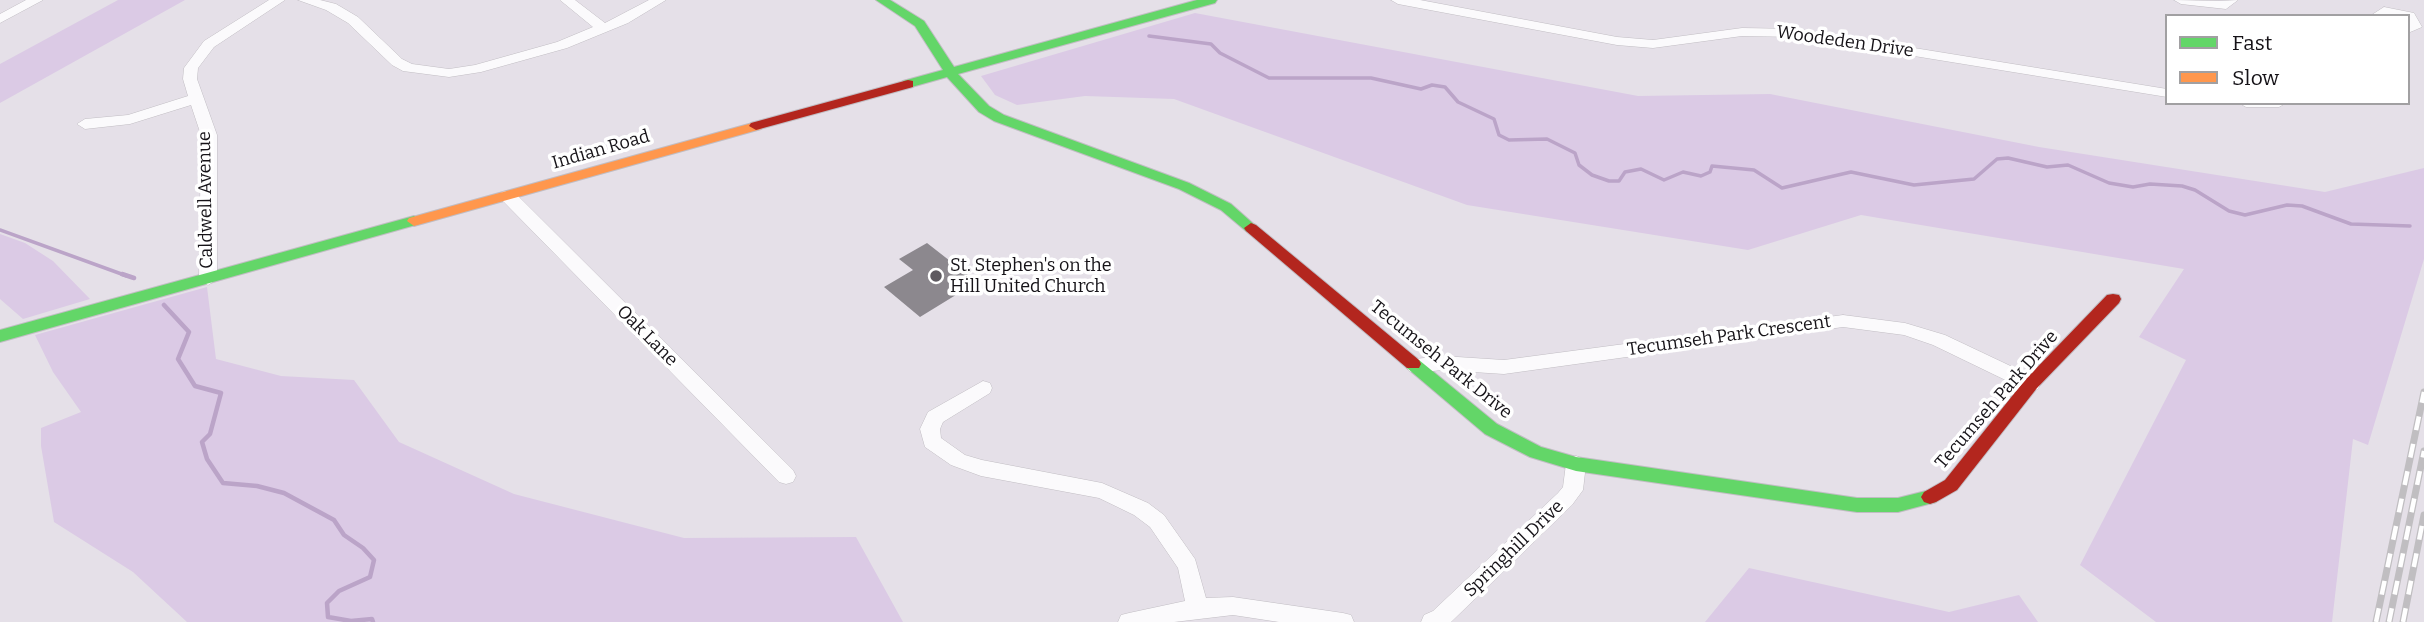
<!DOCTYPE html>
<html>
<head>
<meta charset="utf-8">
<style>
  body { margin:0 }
  #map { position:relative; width:2424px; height:622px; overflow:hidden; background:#e5e0e8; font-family:Bitter,serif }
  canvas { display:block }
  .legend { position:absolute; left:2165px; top:14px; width:245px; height:91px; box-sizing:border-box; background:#fff; border:2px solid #a1a0a2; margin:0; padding:9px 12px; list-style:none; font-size:21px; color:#151217 }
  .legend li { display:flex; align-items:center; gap:14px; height:35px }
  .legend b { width:35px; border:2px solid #a1a0a2 }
</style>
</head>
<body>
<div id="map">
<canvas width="2424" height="622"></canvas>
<ul class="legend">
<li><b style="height:9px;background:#63d668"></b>Fast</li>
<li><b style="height:9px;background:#ff974d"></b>Slow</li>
</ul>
</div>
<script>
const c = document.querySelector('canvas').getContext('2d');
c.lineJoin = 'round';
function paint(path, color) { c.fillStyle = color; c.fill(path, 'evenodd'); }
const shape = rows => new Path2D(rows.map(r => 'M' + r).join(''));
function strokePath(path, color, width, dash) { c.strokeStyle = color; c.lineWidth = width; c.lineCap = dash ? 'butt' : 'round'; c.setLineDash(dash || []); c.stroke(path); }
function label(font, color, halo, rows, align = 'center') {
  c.font = font + ' Bitter,serif'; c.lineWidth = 7; c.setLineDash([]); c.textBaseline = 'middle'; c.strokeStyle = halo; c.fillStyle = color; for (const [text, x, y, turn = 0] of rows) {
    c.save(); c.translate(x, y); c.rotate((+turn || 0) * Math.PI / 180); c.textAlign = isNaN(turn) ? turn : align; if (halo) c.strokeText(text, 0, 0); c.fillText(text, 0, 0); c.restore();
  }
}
const green = shape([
  [118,0,185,0,0,103,0,64],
  [1195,13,1638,96,1770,94,2039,147,2325,192,2424,168,2424,259,2368,445,2353,439,2332,622,2156,622,2080,565,2186,360,2139,337,2184,269,1861,215,1748,250,1467,205,1174,99,1085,96,1017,105,995,95,981,76],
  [0,234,25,243,53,261,90,299,23,319,0,299],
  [207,287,216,359,281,376,354,380,399,442,514,494,684,538,856,537,903,622,187,622,133,572,54,522,41,446,41,428,81,412,53,372,35,335],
  [1749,568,1949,612,2019,595,2038,622,1705,622]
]);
const streamFar1 = shape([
  [1149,36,1211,44,1220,53,1269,78,1371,78,1421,89,1432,85,1445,87,1458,102,1494,119,1499,135,1509,140,1547,139,1575,153,1579,165,1592,175,1609,181,1619,181,1625,172,1641,169,1664,180,1683,172,1701,176,1710,172,1712,166,1754,170,1782,188,1851,172,1914,185,1974,179,1997,159,2008,158,2047,167,2068,165,2109,183,2133,187,2150,184,2182,186,2195,190,2229,211,2245,215,2287,205,2302,206,2351,224,2410,226],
  [0,230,127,276]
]);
const stream = shape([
  [122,274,134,278],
  [164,305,189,332,178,359,195,386,221,393,210,434,202,442,207,459,223,483,257,486,284,493,334,520,344,535,363,548,374,560,370,577,339,591,327,603,328,617,351,621,372,619,373,622]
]);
const building = shape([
  [927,243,977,282,920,317,884,287,913,270,899,259]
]);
const street = shape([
  [26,0,43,0,0,23,0,14,26,0],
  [269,0,285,0,214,47,198,68,197,79,217,135,217,279,208,285,199,279,201,135,191,105,130,124,85,129,77,124,85,119,128,115,188,96,183,79,184,68,204,41,269,0],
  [298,0,320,0,336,4,358,17,402,59,412,64,449,69,475,65,557,42,593,27,560,0,575,0,605,23,649,0,666,0,628,23,567,48,481,72,449,77,403,71,392,65,348,23,326,10,298,0],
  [1391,0,1420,0,1617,37,1653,40,1742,28,1797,29,2167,89,2167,97,1797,37,1742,36,1653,48,1617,45,1398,4,1391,0],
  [2174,0,2219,1,2238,0,2226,9,2181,4,2174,0],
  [2384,7,2414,13,2422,27,2408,33,2408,16,2370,16,2384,7],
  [2239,103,2286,103,2279,107,2246,107,2239,103],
  [508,191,514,192,793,470,796,476,793,482,786,484,779,482,502,200,500,196,502,192,508,191],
  [1843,315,1905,323,1945,335,2038,379,2040,384,2038,389,2031,391,2024,389,1933,345,1904,335,1843,327,1504,374,1442,370,1415,373,1409,371,1406,366,1409,361,1415,359,1442,356,1504,360,1843,315],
  [983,381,990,383,992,388,990,393,943,422,940,429,941,438,965,455,982,460,1102,483,1148,503,1164,515,1195,559,1206,598,1233,597,1343,613,1351,615,1354,622,1279,622,1233,615,1174,622,1118,622,1121,615,1129,613,1185,601,1178,568,1150,527,1134,515,1099,498,981,476,951,465,925,447,920,429,928,412,983,381],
  [1576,456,1583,459,1586,464,1583,490,1572,505,1451,622,1421,622,1424,615,1433,611,1558,493,1563,487,1566,464,1569,459,1576,456]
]);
const fast = shape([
  [876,0,890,0,924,21,954,67,1197,0,1217,0,1215,3,958,74,989,106,1004,115,1189,183,1231,204,1258,228,1251,233,1246,231,1221,210,1179,189,994,121,979,112,947,77,908,88,903,87,903,81,943,70,915,26,876,0],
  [414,216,421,221,419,224,0,342,0,330,414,216],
  [1413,358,1419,360,1497,424,1541,447,1576,457,1857,498,1898,498,1930,490,1936,492,1939,497,1936,502,1898,512,1857,512,1576,471,1530,457,1485,434,1407,368,1405,364,1407,360,1413,358]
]);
const slow = shape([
  [756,122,763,126,761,129,414,226,407,221,409,218,756,122]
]);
const jam = shape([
  [908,80,913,81,913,87,756,130,749,126,751,123,908,80],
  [1251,223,1256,225,1419,360,1421,364,1419,368,1407,368,1246,231,1244,228,1251,223],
  [2113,294,2119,295,2121,299,2119,303,2037,388,1957,490,1936,502,1930,504,1924,502,1921,497,1924,492,1945,480,2025,380,2107,295,2113,294]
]);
const rail = shape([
  [2376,622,2424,392],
  [2389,622,2424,451],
  [2403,622,2424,515]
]);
const markers = [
  [936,276,7,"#5e5a60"]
];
const streetNames = [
  ["Woodeden Drive",1845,42,8],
  ["Indian Road",601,150,-16],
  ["Caldwell Avenue",206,200,-91],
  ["Oak Lane",647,336,45],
  ["Tecumseh Park Crescent",1729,336,-8],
  ["Tecumseh Park Drive",1441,360,39],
  ["Tecumseh Park Drive",1997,400,-49],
  ["Springhill Drive",1514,549,-44]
];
const poiNames = [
  ["St. Stephen's on the",950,266],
  ["Hill United Church",950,287]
];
paint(green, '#dbcae5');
strokePath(streamFar1, '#bba4c8', 3.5);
strokePath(stream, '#bba4c8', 4.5);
paint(building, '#8c888e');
strokePath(street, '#c1bdc3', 1);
strokePath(fast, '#c1bdc3', 2);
strokePath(slow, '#c1bdc3', 2);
strokePath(jam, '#c1bdc3', 2);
paint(street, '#fbfafc');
paint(fast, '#63d668');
paint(slow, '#ff974d');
paint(jam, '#b3261e');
strokePath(rail, '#c0bec1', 7);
strokePath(rail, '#fff', 4.5, [14]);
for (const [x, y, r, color] of markers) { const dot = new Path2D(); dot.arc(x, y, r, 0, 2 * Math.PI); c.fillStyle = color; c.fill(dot); strokePath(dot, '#fff', 2.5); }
label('18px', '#151217', '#fff', streetNames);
label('18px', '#151217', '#fff', poiNames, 'left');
</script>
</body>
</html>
